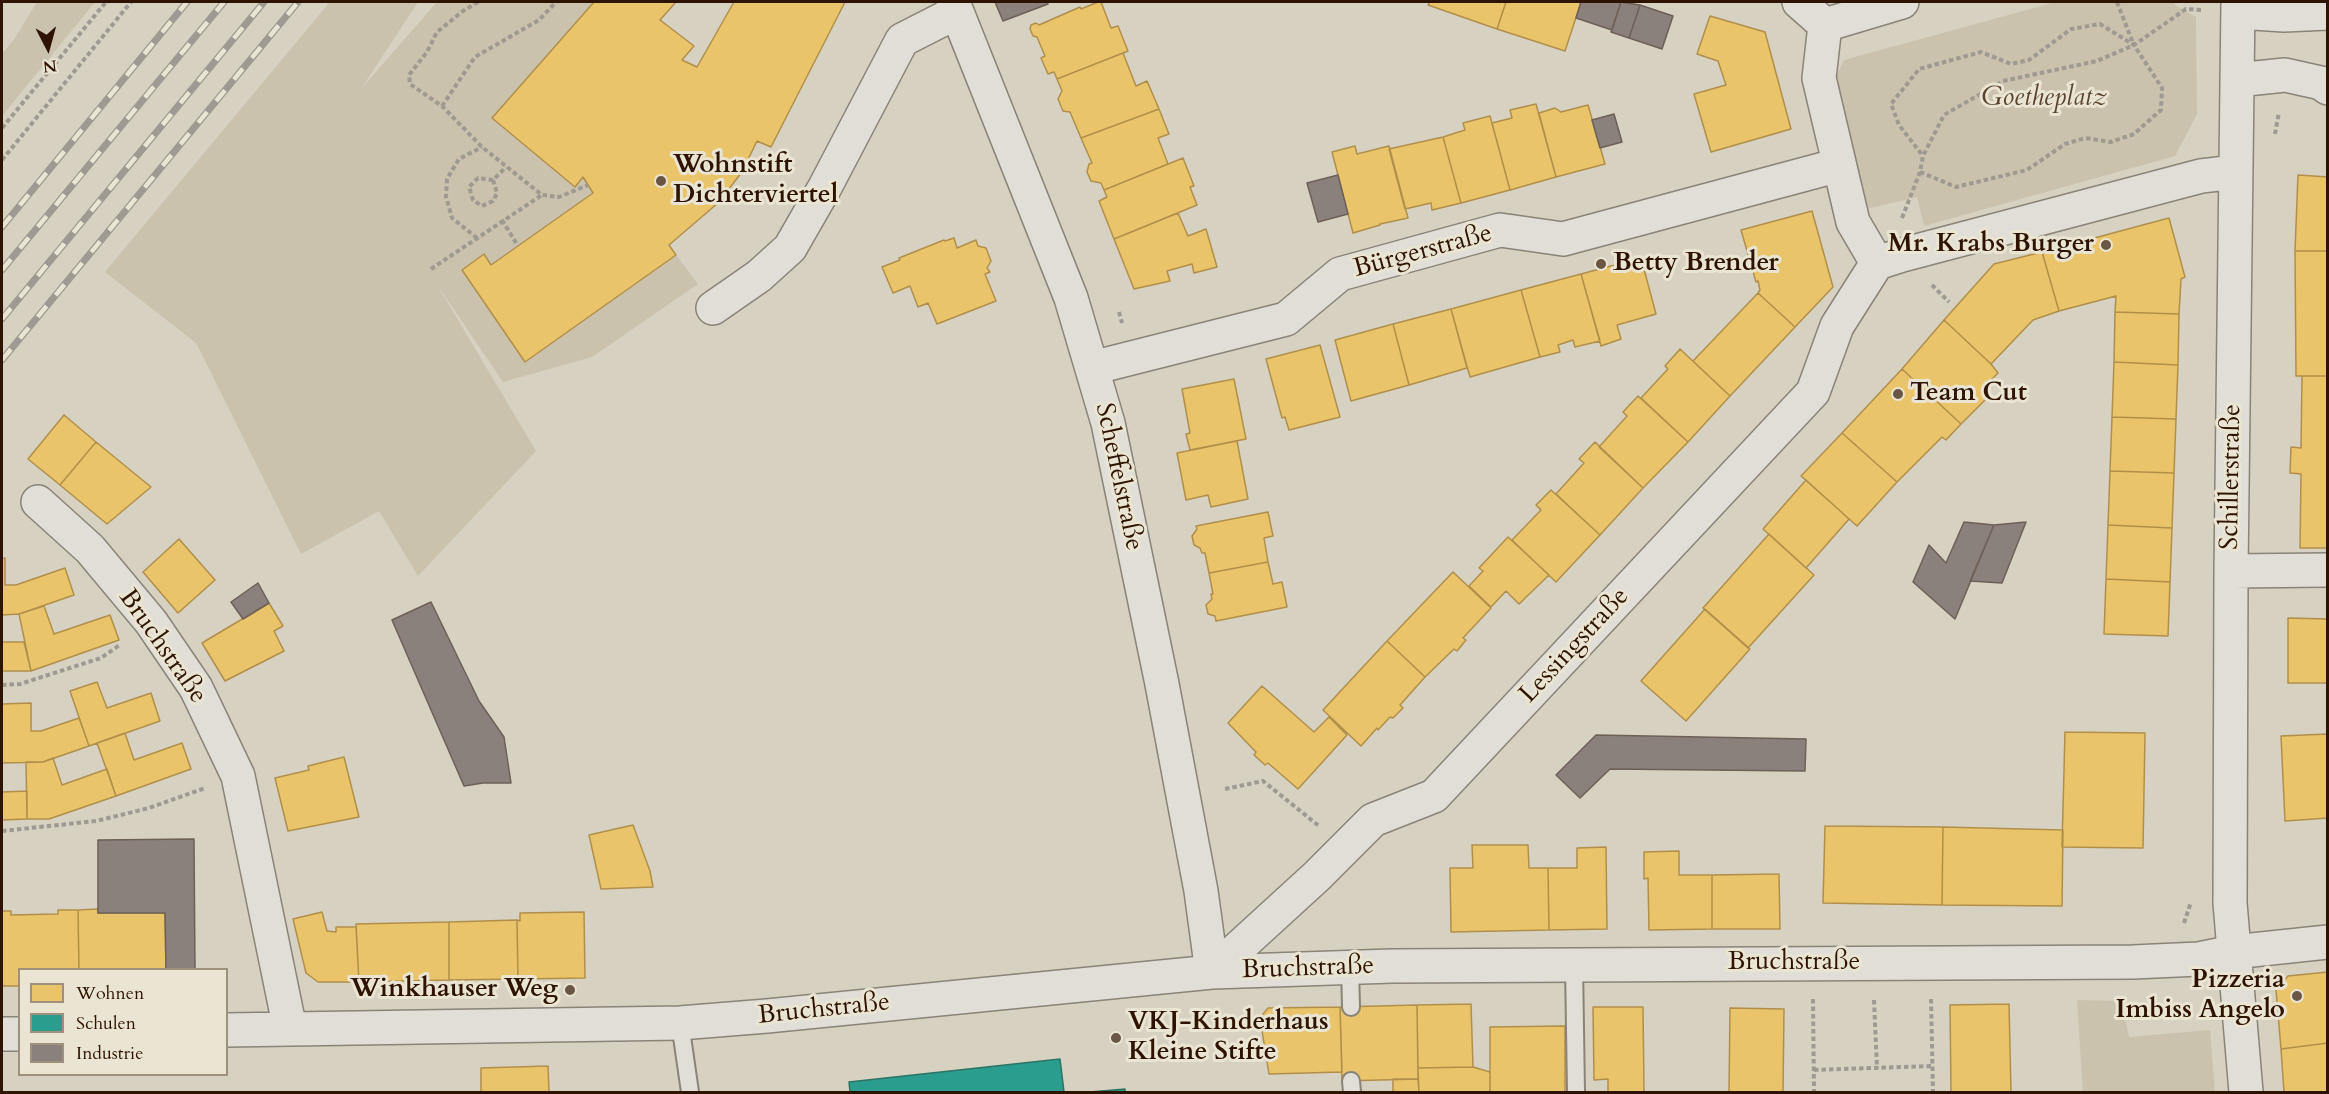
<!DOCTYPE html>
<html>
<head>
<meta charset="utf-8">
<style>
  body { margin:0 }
  #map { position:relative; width:2329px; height:1094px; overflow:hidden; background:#d6d1c1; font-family:Cardo,serif }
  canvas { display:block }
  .frame { position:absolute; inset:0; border:3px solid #2e1300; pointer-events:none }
  .legend { position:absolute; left:18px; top:968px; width:210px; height:108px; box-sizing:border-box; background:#eae4d2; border:2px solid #9f907e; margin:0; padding:8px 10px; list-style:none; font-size:18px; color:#2e1300 }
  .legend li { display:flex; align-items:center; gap:12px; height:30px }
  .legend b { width:30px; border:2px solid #9f907e }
  .north { position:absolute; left:18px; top:18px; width:60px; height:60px; -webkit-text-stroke:4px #eae4d2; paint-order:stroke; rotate:174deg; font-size:16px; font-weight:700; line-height:24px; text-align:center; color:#2e1300 }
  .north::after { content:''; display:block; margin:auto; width:21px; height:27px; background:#2e1300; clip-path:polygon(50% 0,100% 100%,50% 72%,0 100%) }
</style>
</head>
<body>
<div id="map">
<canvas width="2329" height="1094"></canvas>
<div class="frame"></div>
<ul class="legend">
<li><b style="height:16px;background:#e9c46a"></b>Wohnen</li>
<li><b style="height:16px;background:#2a9d8f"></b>Schulen</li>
<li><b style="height:16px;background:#8a817c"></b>Industrie</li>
</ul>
<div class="north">N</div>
</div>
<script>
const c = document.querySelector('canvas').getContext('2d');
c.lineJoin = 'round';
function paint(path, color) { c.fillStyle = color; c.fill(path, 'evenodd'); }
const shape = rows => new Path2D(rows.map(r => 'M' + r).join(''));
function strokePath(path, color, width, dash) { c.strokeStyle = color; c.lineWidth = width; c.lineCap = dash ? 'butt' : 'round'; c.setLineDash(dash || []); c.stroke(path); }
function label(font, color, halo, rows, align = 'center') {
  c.font = font + ' Cardo,serif'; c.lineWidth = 6; c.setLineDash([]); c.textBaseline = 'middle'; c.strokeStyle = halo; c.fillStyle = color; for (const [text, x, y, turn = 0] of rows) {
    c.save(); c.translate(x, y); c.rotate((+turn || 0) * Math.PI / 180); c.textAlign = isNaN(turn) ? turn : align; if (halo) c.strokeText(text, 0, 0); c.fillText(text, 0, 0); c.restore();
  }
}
const green = shape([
  [37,2,95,2,2,116,2,54,15,38],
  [330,2,418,2,361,89,437,2,594,2,492,118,574,186,583,177,593,193,491,265,484,255,462,270,525,362,676,255,698,284,592,357,503,382,436,283,536,451,418,576,379,511,301,554,196,343,105,272],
  [2056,2,2174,2,2175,5,2196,17,2197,114,2175,156,1924,226,1917,197,1862,210,1833,83,1844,60],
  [2077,1000,2121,1001,2129,1037,2210,1030,2215,1092,2083,1092]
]);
const homes = shape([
  [594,2,676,2,660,20,694,46,682,60,697,67,734,2,845,2,771,147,757,141,742,172,718,203,669,245,676,255,525,362,462,270,484,254,491,265,593,193,583,177,575,187,492,118,594,2],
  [1098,2,1101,2,1111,28,1118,26,1128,51,1057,79,1054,72,1048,74,1041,58,1045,56,1037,37,1033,36,1030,29,1031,25,1036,23,1039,25,1080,7,1081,9,1098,2],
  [1430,2,1506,2,1497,29,1428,5,1430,2],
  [1506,2,1581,2,1565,51,1497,29,1506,2],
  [1710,16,1765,32,1791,129,1711,152,1694,94,1726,85,1718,61,1697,54,1710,16],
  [1123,53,1136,86,1147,81,1159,109,1081,138,1070,112,1063,111,1058,99,1062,91,1057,79,1123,53],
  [1536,104,1556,177,1510,190,1492,123,1512,118,1510,110,1536,104],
  [1588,105,1605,164,1556,177,1539,113,1555,108,1561,112,1588,105],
  [1159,109,1169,134,1158,138,1168,164,1104,190,1101,183,1091,181,1087,172,1089,164,1092,163,1081,138,1159,109],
  [1490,116,1510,190,1461,203,1443,137,1465,130,1463,123,1490,116],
  [1443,137,1461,203,1432,210,1431,203,1405,209,1389,149,1443,137],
  [1355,146,1357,154,1389,146,1408,218,1380,224,1380,225,1353,233,1332,152,1355,146],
  [1183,158,1194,186,1190,187,1197,205,1114,239,1099,201,1107,197,1104,190,1183,158],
  [2298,175,2328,177,2328,251,2295,251,2298,175],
  [1812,211,1833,287,1795,327,1758,293,1760,290,1758,281,1756,282,1741,230,1812,211],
  [1178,213,1188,236,1206,229,1217,267,1194,273,1192,264,1167,271,1170,281,1134,289,1114,239,1178,213],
  [2169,218,2185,277,2181,279,2179,314,2115,312,2116,296,2059,311,2042,252,2169,218],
  [954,238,957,248,976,240,978,246,986,248,991,261,987,268,990,272,985,274,996,301,937,324,928,303,918,307,910,286,893,293,882,267,900,260,899,258,944,240,945,241,954,238],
  [2295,251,2328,251,2328,376,2296,376,2295,251],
  [2042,252,2059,311,2033,320,1991,364,1944,320,1994,264,2042,252],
  [1641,258,1656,314,1617,325,1621,339,1601,346,1581,274,1641,258],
  [1581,274,1600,341,1575,347,1573,340,1558,345,1560,352,1540,357,1521,290,1581,274],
  [1521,290,1540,357,1470,377,1451,309,1521,290],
  [1758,293,1795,327,1730,396,1693,361,1758,293],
  [1451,309,1467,368,1409,385,1393,324,1451,309],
  [2115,312,2179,314,2178,365,2114,362,2115,312],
  [1944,320,1991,364,1998,373,1985,386,1988,397,1961,424,1902,369,1944,320],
  [1393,324,1409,385,1351,401,1335,340,1393,324],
  [1320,345,1340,417,1289,430,1285,417,1282,418,1266,359,1320,345],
  [1680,349,1730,396,1688,442,1641,398,1668,369,1665,366,1680,349],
  [2114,362,2178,365,2176,419,2112,417,2114,362],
  [1902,369,1961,424,1946,440,1942,437,1897,482,1842,433,1902,369],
  [2302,376,2328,376,2328,548,2300,548,2301,474,2290,473,2291,447,2301,448,2302,376],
  [1234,379,1246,439,1190,450,1186,434,1190,433,1182,389,1234,379],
  [1638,396,1688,442,1643,488,1599,447,1627,416,1623,412,1638,396],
  [64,415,96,442,60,485,28,459,64,415],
  [2112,417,2176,419,2174,473,2110,471,2112,417],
  [1842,433,1897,482,1857,526,1801,476,1842,433],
  [1237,441,1248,499,1211,507,1208,495,1186,500,1177,453,1237,441],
  [96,442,151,487,107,524,60,485,96,442],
  [1595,442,1643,488,1600,535,1556,494,1584,463,1579,459,1595,442],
  [2110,471,2174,473,2172,528,2108,525,2110,471],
  [1806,480,1849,519,1806,568,1763,529,1806,480],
  [1551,490,1600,535,1556,582,1512,540,1541,510,1536,505,1551,490],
  [1268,512,1273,536,1264,538,1268,562,1209,573,1205,553,1202,553,1200,548,1194,545,1192,536,1197,529,1196,526,1268,512],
  [2108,525,2172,528,2170,582,2106,579,2108,525],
  [1769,534,1814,575,1748,648,1703,608,1769,534],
  [1508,537,1549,575,1519,604,1506,591,1491,607,1469,586,1483,571,1479,568,1508,537],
  [179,539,215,580,178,613,143,572,179,539],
  [2,558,5,558,5,585,16,585,65,568,74,595,19,614,2,615,2,558],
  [1268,562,1273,584,1282,582,1287,607,1216,621,1215,616,1208,614,1206,605,1212,599,1211,594,1213,594,1209,573,1268,562],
  [1453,572,1491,608,1463,638,1466,640,1457,651,1454,649,1425,677,1387,641,1453,572],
  [2106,579,2170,582,2168,636,2104,634,2106,579],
  [269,603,283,626,274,631,284,651,225,681,202,643,269,603],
  [44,606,54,634,110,615,119,640,31,671,19,614,44,606],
  [1705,609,1750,649,1686,721,1641,681,1705,609],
  [2288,618,2328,619,2328,683,2288,683,2288,618],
  [1387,641,1425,677,1400,705,1403,708,1393,718,1390,717,1378,730,1377,728,1361,746,1323,710,1387,641],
  [2,642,24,642,31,671,2,671,2,642],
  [97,682,107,708,151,693,160,721,89,746,70,691,97,682],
  [1262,686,1314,732,1329,717,1347,735,1298,789,1268,763,1265,765,1254,755,1256,752,1228,723,1262,686],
  [31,703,31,731,41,731,79,718,89,746,43,762,2,763,2,704,31,703],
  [2065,732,2145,733,2143,848,2062,847,2065,732],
  [125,733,134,760,182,743,191,769,116,796,97,743,125,733],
  [2328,734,2328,818,2285,821,2281,736,2328,734],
  [344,757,359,817,288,831,275,778,309,770,308,766,344,757],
  [53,758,62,785,107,769,116,796,49,819,27,819,26,762,43,762,53,758],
  [27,791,27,819,2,820,2,792,27,791],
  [633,825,650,871,653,887,601,889,589,835,633,825],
  [1825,826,1943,827,1942,905,1823,903,1825,826],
  [1943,827,2063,830,2062,906,1942,905,1943,827],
  [1472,845,1528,845,1529,868,1548,868,1549,930,1451,932,1450,868,1473,868,1472,845],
  [1606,847,1607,929,1549,930,1548,868,1577,868,1577,848,1606,847],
  [1679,851,1679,875,1712,875,1712,929,1649,930,1648,878,1644,879,1644,852,1679,851],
  [1779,874,1780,929,1712,929,1712,875,1779,874],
  [98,909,98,913,165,913,166,970,79,970,78,910,98,909],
  [58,910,78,910,79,970,20,970,20,986,2,986,2,911,11,911,11,915,58,914,58,910],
  [322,912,327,931,336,932,336,927,356,927,359,982,318,982,306,973,293,919,322,912],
  [584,912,585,978,518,979,517,920,520,921,520,913,584,912],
  [517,920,518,979,449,980,449,922,517,920],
  [449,922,449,980,359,982,356,924,449,922],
  [2328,972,2328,1043,2281,1049,2276,990,2288,976,2328,972],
  [1471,1004,1473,1067,1418,1068,1417,1005,1471,1004],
  [2009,1004,2011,1092,1951,1092,1950,1005,2009,1004],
  [1417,1005,1418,1079,1342,1081,1340,1007,1417,1005],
  [1340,1007,1342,1072,1269,1074,1260,1018,1268,1008,1340,1007],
  [1593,1007,1643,1007,1644,1092,1608,1092,1608,1079,1594,1080,1593,1007],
  [1730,1008,1784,1009,1783,1092,1729,1092,1730,1008],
  [1565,1026,1565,1092,1490,1092,1490,1027,1565,1026],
  [2328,1043,2328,1092,2284,1092,2281,1049,2328,1043],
  [548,1066,549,1092,481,1092,481,1068,548,1066],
  [1473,1067,1490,1072,1490,1092,1419,1092,1418,1068,1473,1067],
  [1393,1079,1418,1079,1419,1092,1393,1092,1393,1079]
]);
const schools = shape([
  [1060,1059,1064,1092,850,1092,849,1082,1060,1059],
  [1125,1089,1125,1092,1090,1092,1125,1089]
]);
const industry = shape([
  [995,2,1047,2,1048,4,1003,21,995,2],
  [1581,2,1621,2,1612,30,1576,18,1581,2],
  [1621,2,1640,5,1629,38,1611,32,1621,2],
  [1640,5,1673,16,1662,49,1629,38,1640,5],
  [1614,114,1622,142,1600,148,1592,120,1614,114],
  [1338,175,1348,214,1318,222,1307,183,1338,175],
  [1964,522,1994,525,1955,619,1913,582,1929,545,1946,563,1964,522],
  [2026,522,2002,583,1970,581,1994,525,2026,522],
  [258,583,269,603,243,619,231,602,258,583],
  [431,602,479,701,504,737,511,783,483,783,464,786,392,620,431,602],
  [1596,735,1806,739,1805,771,1610,769,1580,798,1556,775,1596,735],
  [194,839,195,970,166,970,165,913,98,913,98,840,194,839]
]);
const path = shape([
  [478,2,463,11,437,32,427,52,409,75,410,84,442,106,482,147,542,195,559,197,588,185],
  [2117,2,2133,43],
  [442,106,475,57,539,20,556,2],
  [2,128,106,2],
  [2275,134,2279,112],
  [2,160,131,2],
  [1920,172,1956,187,2027,170,2065,144,2085,138,2111,142,2134,134,2161,110,2162,88,2134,45,2100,24,2071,29,2029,60,2011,64,1981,52,1919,69,1891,104,1899,125,1923,156],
  [493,180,497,193,493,201,482,206,473,200,469,187,478,178,493,180,506,167],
  [1902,218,1920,172,1923,156,1944,115,2003,81,2097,61,2134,45,2186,9,2201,10],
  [502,220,518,246],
  [477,238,452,218,446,197,447,179,459,159,482,147],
  [431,269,542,195],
  [1932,285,1949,302],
  [1119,312,1122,323],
  [2,685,20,684,101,658,121,644],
  [1225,789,1263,781,1319,826],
  [2,831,96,821,149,808,205,788],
  [2184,923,2191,902],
  [1813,999,1814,1092],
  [1931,999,1933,1092],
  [1874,1000,1877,1068],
  [1814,1070,1932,1066]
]);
const lane = shape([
  [1574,965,1576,1092],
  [1350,967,1351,1007],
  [680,1023,690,1092],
  [1351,1081,1352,1092]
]);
const street = shape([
  [953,2,1071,298,1108,423,1162,684,1201,891,1212,972],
  [1799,2,1825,25],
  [2238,2,2231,571,2230,903,2246,1092],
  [2238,12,2284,15,2328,13],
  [2237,80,2285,75,2321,83,2328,88],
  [1877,263,1902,255,2201,176,2235,172],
  [1877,263,1853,222,1819,78,1825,25,1902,2],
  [713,308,759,276,790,248,825,187,902,40,957,12],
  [1092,368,1286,319,1340,274,1500,230,1563,239,1839,165],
  [38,502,90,549,151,622,196,688,238,776,290,1029],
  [2231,571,2328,570],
  [1212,972,1317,876,1373,820,1434,796,1813,392,1837,326,1877,263],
  [226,1030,680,1023,767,1016,1212,972,1392,966,2133,962,2199,959,2233,952,2328,942],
  [2,1034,20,1034]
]);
const rail = shape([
  [2,227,187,2],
  [2,270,224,2],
  [2,319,264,2],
  [2,360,298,2]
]);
const markers = [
  [661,181,6,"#695644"],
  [2106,245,6,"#695644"],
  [1601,264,6,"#695644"],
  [1898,394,6,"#695644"],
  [570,990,6,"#695644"],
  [2297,996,6,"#695644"],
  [1116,1038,6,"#695644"]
];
const parkNames = [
  ["Goetheplatz",2044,99]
];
const poiNames = [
  ["Wohnstift",673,166],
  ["Dichterviertel",673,196],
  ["Mr. Krabs Burger",2094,245,"right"],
  ["Betty Brender",1613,264],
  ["Team Cut",1910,394],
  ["Pizzeria",2285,981,"right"],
  ["Imbiss Angelo",2285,1011,"right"],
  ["Winkhauser Weg",558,990,"right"],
  ["VKJ-Kinderhaus",1128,1023],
  ["Kleine Stifte",1128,1053]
];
const streetNames = [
  ["Bürgerstraße",1423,252,-15],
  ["Scheffelstraße",1118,477,78],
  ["Schillerstraße",2232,477,-89],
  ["Lessingstraße",1575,646,-47],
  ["Bruchstraße",162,647,55],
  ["Bruchstraße",1794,963],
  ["Bruchstraße",1308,969,-2],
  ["Bruchstraße",824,1010,-6]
];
paint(green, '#cac2ac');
paint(homes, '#e9c46a');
strokePath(homes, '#b18f4a', 1.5);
paint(schools, '#2a9d8f');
strokePath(schools, '#2b7464', 1.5);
paint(industry, '#8a817c');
strokePath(industry, '#6e6057', 1.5);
strokePath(lane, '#8a8378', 20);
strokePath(street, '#8a8378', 36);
strokePath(path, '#9e9991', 4, [4.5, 3]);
strokePath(lane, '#e0ded6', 16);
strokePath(street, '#e0ded6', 33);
strokePath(rail, '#9e9991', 7);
strokePath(rail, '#eae4d2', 4.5, [14]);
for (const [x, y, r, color] of markers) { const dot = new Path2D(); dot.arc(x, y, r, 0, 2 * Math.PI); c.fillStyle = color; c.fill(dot); strokePath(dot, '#eae4d2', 2); }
label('italic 26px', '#5a442e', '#eae4d2', parkNames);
label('bold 26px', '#2e1300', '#eae4d2', poiNames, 'left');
label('26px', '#2e1300', '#eae4d2', streetNames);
</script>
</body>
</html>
